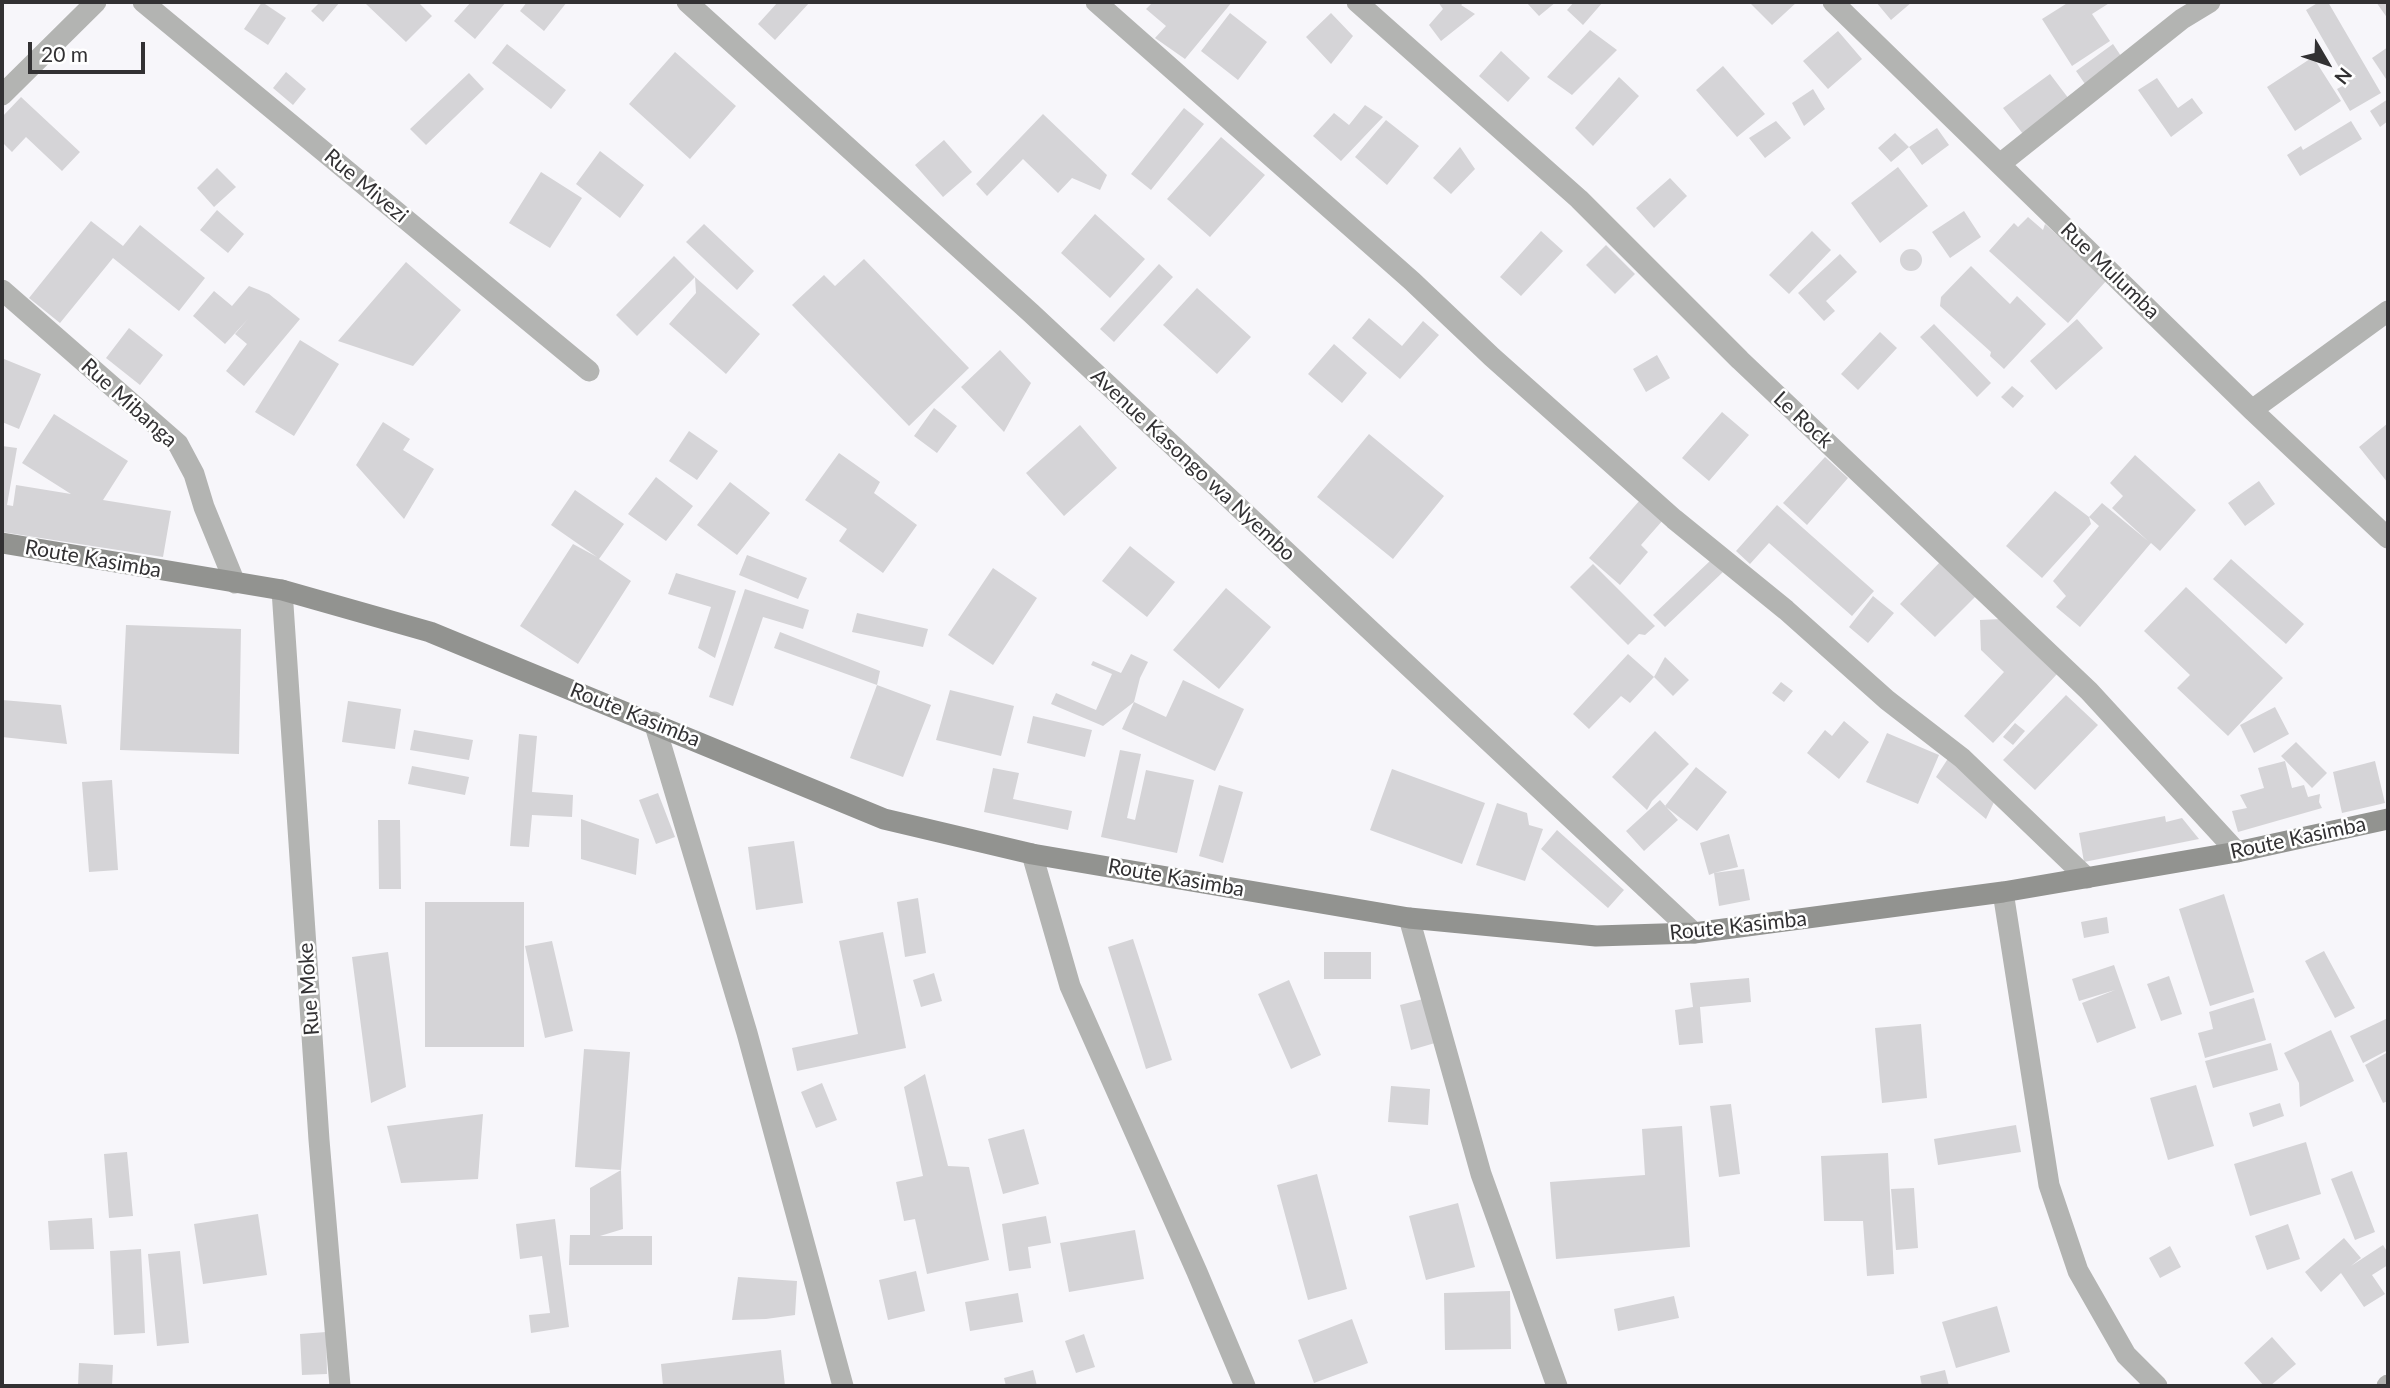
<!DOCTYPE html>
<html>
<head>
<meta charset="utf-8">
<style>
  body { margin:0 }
  #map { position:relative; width:2390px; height:1388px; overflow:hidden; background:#f7f6fa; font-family:Lato,sans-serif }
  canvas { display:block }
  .frame { position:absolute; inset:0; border:4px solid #323133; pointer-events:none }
  .north { position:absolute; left:2292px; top:28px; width:70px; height:70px; -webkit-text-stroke:5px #fff; paint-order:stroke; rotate:129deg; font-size:19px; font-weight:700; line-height:28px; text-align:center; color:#323133 }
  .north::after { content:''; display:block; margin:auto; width:24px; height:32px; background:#323133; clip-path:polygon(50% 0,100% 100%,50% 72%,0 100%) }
  .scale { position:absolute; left:28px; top:42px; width:117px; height:32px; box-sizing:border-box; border:4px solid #323133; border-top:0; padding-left:9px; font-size:21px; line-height:24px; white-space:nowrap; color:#323133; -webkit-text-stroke:5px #fff; paint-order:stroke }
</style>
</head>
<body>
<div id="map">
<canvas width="2390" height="1388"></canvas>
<div class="frame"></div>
<div class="north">N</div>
<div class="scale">20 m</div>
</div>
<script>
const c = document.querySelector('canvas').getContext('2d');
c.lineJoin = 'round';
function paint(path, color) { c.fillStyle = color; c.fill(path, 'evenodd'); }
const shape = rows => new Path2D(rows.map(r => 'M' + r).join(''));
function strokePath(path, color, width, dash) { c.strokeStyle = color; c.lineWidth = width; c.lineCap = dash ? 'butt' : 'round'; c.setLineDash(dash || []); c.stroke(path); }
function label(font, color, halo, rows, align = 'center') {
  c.font = font + ' Lato,sans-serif'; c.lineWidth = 5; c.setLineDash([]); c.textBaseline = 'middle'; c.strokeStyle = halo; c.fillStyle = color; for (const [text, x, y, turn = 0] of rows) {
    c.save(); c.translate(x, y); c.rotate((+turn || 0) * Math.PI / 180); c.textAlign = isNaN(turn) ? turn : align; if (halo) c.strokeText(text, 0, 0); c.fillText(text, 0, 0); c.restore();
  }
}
const building = shape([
  [262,2,286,18,268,45,244,29],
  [320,2,340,2,323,22,311,11],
  [368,2,418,2,432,16,406,42,366,4],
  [471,2,506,2,475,39,454,21],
  [527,2,567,2,544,31,520,11],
  [778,2,810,2,775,40,758,24],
  [1153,2,1232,2,1185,59,1155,38,1166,26,1146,9],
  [1438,2,1465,2,1461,5,1475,14,1441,41,1429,25,1443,9],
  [1526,2,1556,2,1539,16],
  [1574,2,1603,2,1583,25,1567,10],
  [1749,2,1797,2,1772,25],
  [1876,2,1912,2,1891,20],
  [2069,2,2111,2,2092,14,2110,41,2072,66,2042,19],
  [2319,2,2328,2,2381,93,2350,111,2337,89,2348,83,2306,10],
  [2376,2,2388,2,2388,19],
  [1230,13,1267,42,1238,80,1201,51],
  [1331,13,1353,36,1331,64,1306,37],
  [1590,30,1617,50,1572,95,1547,77],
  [1838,31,1862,59,1828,89,1803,61],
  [507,44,566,90,551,109,492,63],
  [2113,44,2123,59,2085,84,2076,71],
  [2388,47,2388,82,2372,58],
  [1501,51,1530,78,1508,102,1479,76],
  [675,52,736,106,690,159,629,104],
  [2313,57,2341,101,2295,131,2267,87],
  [1723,66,1765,114,1737,137,1696,90],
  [286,72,306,89,293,105,273,88],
  [469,73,484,89,426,145,410,129],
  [2050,74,2069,99,2023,134,2003,108],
  [1619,77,1639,96,1593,146,1575,128],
  [2157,78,2178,108,2192,98,2203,113,2171,137,2138,90],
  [1813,89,1825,109,1804,126,1792,103],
  [21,97,80,152,62,171,26,137,12,152,2,142,2,117],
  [2388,99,2388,121,2380,127,2370,111],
  [1365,105,1383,117,1341,161,1313,136,1334,113,1349,125],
  [1184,108,1204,124,1151,190,1131,174],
  [1043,114,1107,175,1100,190,1072,178,1058,193,1023,159,987,196,976,184],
  [1386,120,1419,146,1387,185,1355,157],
  [1776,121,1791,138,1765,158,1749,138],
  [2351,121,2362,139,2300,176,2287,155,2301,146,2303,150],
  [1937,128,1949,145,1922,165,1909,147],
  [1895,133,1909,147,1891,162,1878,148],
  [1221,137,1265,175,1210,237,1167,199],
  [944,140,972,172,943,197,915,165],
  [1460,147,1475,169,1451,194,1433,178],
  [600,151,644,185,620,218,576,184],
  [1898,167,1928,206,1880,243,1851,203],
  [217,168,236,187,214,207,197,188],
  [541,172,582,198,550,248,509,223],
  [1670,178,1687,196,1654,228,1636,208],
  [217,210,244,234,228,253,200,230],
  [1964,211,1981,237,1950,258,1932,232],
  [1095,214,1145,259,1110,298,1061,253],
  [2028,217,2043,230,2045,224,2107,280,2068,323,1989,251,2014,223,2018,227],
  [91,221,123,246,140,225,205,278,179,311,113,258,60,323,29,298],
  [704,224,754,271,737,290,686,242],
  [1541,231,1563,251,1521,296,1500,277],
  [1812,231,1831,250,1789,294,1769,275],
  [1606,245,1635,274,1615,294,1586,265],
  '1900 260a11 11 0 1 1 22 0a11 11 0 1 1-22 0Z',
  [1840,254,1857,272,1826,301,1835,311,1824,321,1798,293],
  [674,256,695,277,637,336,616,315],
  [864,259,969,368,909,426,792,305,824,275,835,286],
  [406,262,461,310,413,366,338,341],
  [1159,264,1173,277,1114,342,1100,329],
  [1971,266,2010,304,2017,296,2046,324,2004,369,1990,356,1991,352,1940,306,1941,297],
  [695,277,760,334,726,374,669,324,696,293],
  [249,286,269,294,300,319,244,386,226,371,247,344,235,334,248,319,225,344,193,316,214,291,232,306],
  [1197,288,1251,337,1217,374,1163,325],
  [1369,318,1402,346,1423,321,1439,335,1400,379,1352,338],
  [2077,319,2103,348,2056,390,2030,361],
  [1934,324,1991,383,1977,397,1920,337],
  [129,328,163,355,140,385,106,358],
  [1880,332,1897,348,1858,390,1841,374],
  [300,340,339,364,294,436,255,412],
  [1334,344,1367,373,1342,403,1308,374],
  [1000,350,1031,383,1004,432,961,387],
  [1657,355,1670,378,1646,392,1633,369],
  [4,359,41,374,19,429,2,422,2,364],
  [2012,386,2024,396,2013,408,2001,397],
  [934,408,957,426,937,453,914,436],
  [1722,412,1749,435,1709,481,1682,458],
  [54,414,128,461,103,500,171,511,163,557,2,532,2,446,17,448,7,505,13,506,16,485,71,494,22,463],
  [383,422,410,439,403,450,434,469,404,519,356,465],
  [2388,423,2388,483,2359,447],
  [1080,425,1117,468,1064,516,1026,473],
  [689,431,718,451,697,480,669,461],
  [1369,434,1444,496,1393,559,1317,497],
  [839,453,880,482,874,493,917,525,883,573,839,541,847,529,805,500],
  [2135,455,2196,510,2160,551,2151,543,2080,627,2056,607,2066,596,2053,581,2099,526,2089,517,2102,503,2148,541,2112,508,2123,496,2110,483],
  [1825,457,1848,478,1807,525,1783,503],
  [656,477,693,506,666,541,628,514],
  [2259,481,2275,504,2245,526,2228,503],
  [730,482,770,513,737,555,697,525],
  [575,490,624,524,599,559,631,581,578,664,520,626,573,544,597,557,551,525],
  [2055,491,2089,517,2091,524,2042,578,2006,546],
  [1640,500,1663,520,1641,545,1648,552,1620,585,1589,558],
  [1777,505,1874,591,1852,616,1769,543,1750,564,1736,551],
  [1130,546,1175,582,1147,617,1102,581],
  [747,555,807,578,798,599,739,575],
  [2231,559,2304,624,2286,644,2213,579],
  [1711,560,1723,572,1665,627,1653,615],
  [1940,562,1976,596,1935,637,1900,604],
  [1593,564,1655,626,1645,635,1639,634,1628,645,1570,587],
  [993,568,1037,598,993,665,948,635],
  [676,573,736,591,715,658,698,648,711,607,668,594],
  [2186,587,2283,678,2228,736,2177,688,2190,675,2144,631],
  [1226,588,1271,627,1219,689,1173,650],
  [745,589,809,610,803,629,763,617,733,706,709,697],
  [1873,596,1894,613,1868,643,1849,627],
  [857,613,928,629,923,647,852,632],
  [2001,619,2058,673,1993,743,1964,716,2004,672,1981,650,1980,620],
  [126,625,241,629,239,754,120,750],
  [780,632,880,671,877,685,774,648],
  [1131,654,1148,662,1140,678,1134,702,1103,726,1051,704,1056,693,1096,710,1112,674,1091,665,1093,661,1121,673],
  [1628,654,1654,677,1630,703,1621,696,1589,729,1573,714],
  [1665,657,1689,680,1673,696,1654,677],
  [1183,680,1244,709,1215,771,1122,729,1134,702,1166,717],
  [1781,682,1793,691,1784,702,1772,693],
  [877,685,931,705,903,777,850,758],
  [950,690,1014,706,1001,756,936,740],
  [2066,695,2098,725,2035,790,2003,760],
  [2,700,61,705,67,744,2,737],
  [348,701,401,709,395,749,342,742],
  [2275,707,2289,734,2254,753,2240,725],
  [1033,716,1092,730,1085,757,1027,743],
  [1844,721,1869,742,1839,779,1807,753,1825,730,1832,736],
  [2015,723,2025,731,2013,745,2003,737],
  [414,730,473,740,469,760,410,750],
  [1655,731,1689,764,1652,801,1647,810,1612,777],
  [1887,733,1939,755,1918,804,1866,782],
  [519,734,537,736,532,792,573,795,572,817,532,815,529,847,510,846],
  [2296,742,2327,773,2312,788,2281,756],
  [1120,750,1141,754,1127,818,1135,820,1146,770,1194,780,1177,853,1101,837],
  [1949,757,1996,798,1986,819,1936,777],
  [2285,761,2292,788,2304,785,2308,797,2320,794,2319,802,2322,808,2238,832,2232,811,2247,808,2240,795,2264,788,2258,768],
  [2375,761,2385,803,2342,813,2333,772],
  [412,766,469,777,465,795,408,784],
  [1696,767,1727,792,1697,831,1665,806],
  [993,768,1019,773,1013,799,1072,811,1068,830,984,812],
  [1392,769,1485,803,1462,864,1370,830],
  [112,780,118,870,89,872,82,782],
  [1219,785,1243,792,1223,863,1199,856],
  [658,793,675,837,656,844,639,800],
  [1660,800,1678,820,1644,851,1626,831],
  [1497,803,1527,813,1529,825,1543,829,1525,881,1476,865],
  [2165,816,2166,822,2182,818,2199,839,2084,862,2079,833],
  [581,819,639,839,636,875,581,859],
  [378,820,400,820,401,889,379,889],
  [1557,830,1624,890,1608,908,1541,849],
  [1729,834,1738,867,1714,873,1744,869,1750,900,1719,906,1714,873,1709,875,1700,843],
  [794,841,803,903,756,910,748,847],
  [2224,894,2254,992,2210,1006,2179,909],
  [918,898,926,953,905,957,897,902],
  [425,902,524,902,524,1047,425,1047],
  [2107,917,2109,933,2084,938,2081,922],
  [883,932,906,1048,797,1071,792,1048,858,1034,839,941],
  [1133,939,1172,1060,1146,1069,1108,947],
  [552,941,573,1031,545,1038,525,946],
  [2324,951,2355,1008,2335,1018,2305,961],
  [388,952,406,1087,371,1103,352,957],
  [1324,952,1371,952,1371,979,1324,979],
  [2114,965,2136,1028,2097,1043,2082,1003,2115,990,2079,1001,2072,979],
  [934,973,942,1001,921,1007,913,980],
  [2169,976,2182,1014,2161,1021,2147,984],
  [1749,978,1751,1002,1700,1007,1703,1043,1679,1045,1675,1010,1693,1007,1690,983],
  [1289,980,1321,1055,1291,1069,1258,994],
  [2254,998,2266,1040,2205,1058,2198,1033,2213,1029,2209,1012],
  [1423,999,1435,1043,1411,1050,1400,1005],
  [2388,1018,2388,1050,2363,1063,2350,1036],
  [1921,1024,1927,1098,1882,1103,1875,1028],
  [2331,1030,2354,1081,2300,1107,2299,1083,2284,1053],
  [2271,1043,2278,1070,2213,1088,2205,1061],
  [584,1049,630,1052,621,1170,575,1167],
  [2388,1052,2388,1101,2383,1103,2365,1065],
  [925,1074,948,1166,969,1167,989,1260,927,1274,915,1219,904,1221,896,1182,923,1176,904,1087],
  [822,1083,837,1120,816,1128,801,1092],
  [2196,1085,2214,1146,2168,1160,2150,1098],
  [1391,1086,1430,1089,1428,1125,1388,1122],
  [2280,1103,2284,1116,2253,1127,2249,1113],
  [1731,1104,1740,1174,1719,1177,1710,1106],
  [483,1114,478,1179,401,1183,387,1126],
  [2016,1125,2021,1152,1938,1165,1934,1139],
  [1682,1126,1690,1247,1556,1259,1550,1182,1645,1175,1642,1129],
  [1024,1129,1039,1184,1003,1194,988,1139],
  [2306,1142,2321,1194,2250,1216,2234,1164],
  [127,1152,133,1216,109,1218,104,1154],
  [1888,1153,1894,1274,1867,1276,1863,1221,1824,1221,1821,1156],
  [621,1170,623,1229,600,1236,652,1236,652,1265,569,1265,570,1235,590,1235,590,1188],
  [2352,1171,2375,1232,2355,1240,2331,1179],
  [1317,1174,1347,1289,1308,1300,1277,1185],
  [1914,1188,1918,1248,1896,1250,1891,1189],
  [1458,1203,1475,1267,1426,1280,1409,1216],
  [258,1214,267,1275,203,1284,194,1224],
  [1046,1216,1051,1243,1028,1247,1031,1268,1009,1271,1002,1224],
  [92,1218,94,1249,50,1250,48,1221],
  [555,1219,569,1327,531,1333,529,1315,550,1313,542,1256,520,1259,516,1224],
  [2288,1224,2300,1259,2267,1270,2255,1236],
  [1135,1230,1144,1279,1069,1292,1060,1243],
  [2344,1238,2361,1258,2351,1266,2383,1245,2388,1253,2388,1265,2372,1275,2385,1294,2364,1307,2341,1273,2321,1292,2305,1272],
  [2170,1246,2181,1267,2160,1278,2149,1258],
  [141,1249,145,1333,114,1335,110,1251],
  [180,1251,189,1343,157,1346,148,1254],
  [916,1271,925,1311,888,1320,879,1280],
  [738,1277,797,1281,795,1315,766,1319,732,1320],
  [1510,1291,1511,1349,1445,1350,1444,1293],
  [1018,1293,1023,1322,970,1331,965,1302],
  [1674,1296,1679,1318,1618,1331,1614,1309],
  [1997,1306,2010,1352,1956,1368,1942,1322],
  [1352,1319,1368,1363,1314,1383,1298,1340],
  [326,1332,327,1374,302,1375,300,1334],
  [1084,1334,1095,1367,1076,1373,1065,1341],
  [2272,1337,2296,1364,2270,1386,2264,1386,2244,1363],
  [781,1350,785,1386,663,1386,661,1364],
  [79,1363,113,1365,112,1386,78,1386],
  [1033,1370,1037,1386,1006,1386,1004,1378],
  [1945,1370,1949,1386,1922,1386,1920,1376]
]);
const street = shape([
  [143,2,589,371],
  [687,2,1031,313,1694,933],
  [1096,2,1412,281,1492,357,1674,519,1786,610,1887,700,1962,758,2087,878],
  [1357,2,1579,199,1740,360,2089,691,2237,852],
  [1833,2,2252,410,2388,538],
  [2,95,96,2],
  [2000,164,2182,19,2210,2],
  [2,290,178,444,194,474,204,507,235,583],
  [2252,410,2388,311],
  [282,590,319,1140,340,1386],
  [654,722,747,1033,843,1386],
  [1032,854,1070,986,1197,1272,1245,1386],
  [2003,892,2049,1185,2078,1271,2126,1355,2157,1386],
  [1409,918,1481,1174,1557,1386],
  [2387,1386,2388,1385]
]);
const secondary = shape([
  [2,543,282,590,430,632,884,819,1032,854,1409,918,1596,936,1694,933,2003,892,2237,852,2388,819]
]);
const streetNames = [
  ["Rue Mivezi",366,186,40],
  ["Rue Mulumba",2110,271,44],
  ["Rue Mibanga",129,403,42],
  ["Le Rock",1803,420,43],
  ["Avenue Kasongo wa Nyembo",1193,465,43],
  ["Route Kasimba",93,559,10],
  ["Route Kasimba",635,715,22],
  ["Route Kasimba",2298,838,-12],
  ["Route Kasimba",1176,878,10],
  ["Route Kasimba",1738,926,-6],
  ["Rue Moke",309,989,-94]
];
paint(building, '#d5d4d7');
strokePath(street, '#b3b4b2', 21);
strokePath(secondary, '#929390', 21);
label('21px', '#323133', '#fff', streetNames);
</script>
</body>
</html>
